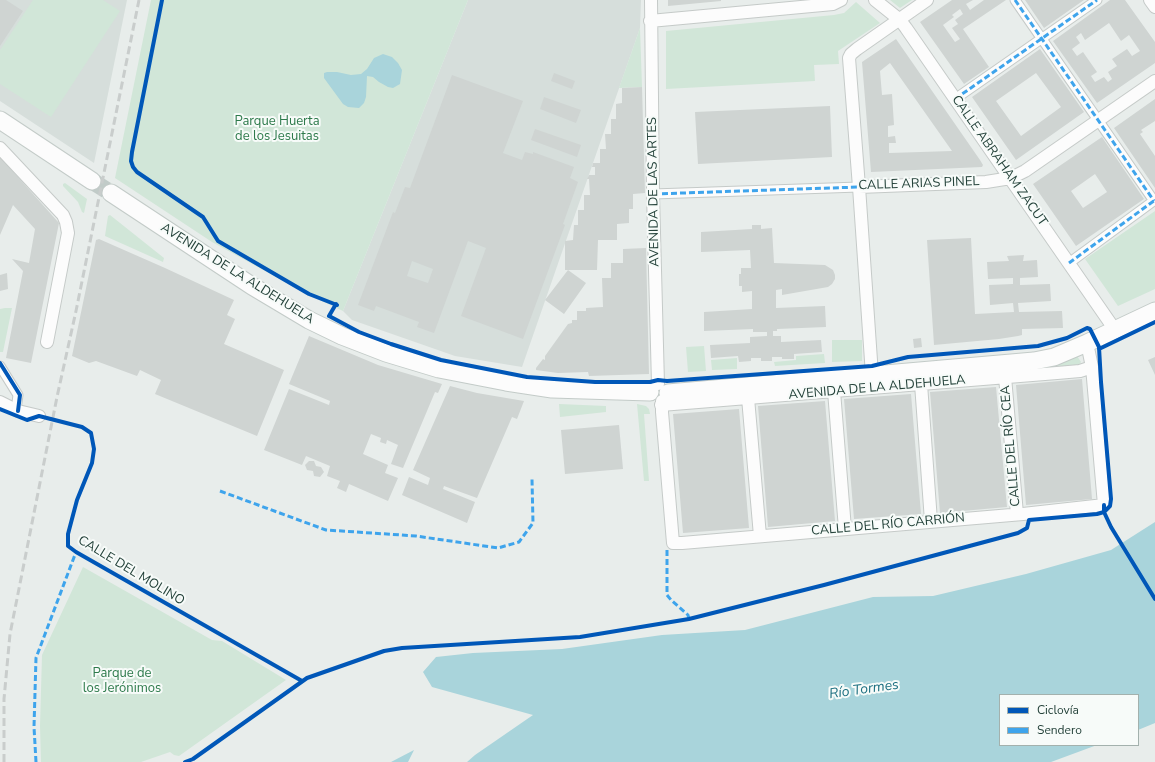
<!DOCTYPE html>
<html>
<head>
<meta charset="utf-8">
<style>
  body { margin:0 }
  #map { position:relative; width:1155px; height:762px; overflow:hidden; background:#e8edeb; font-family:"Nunito Sans",sans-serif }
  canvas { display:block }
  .legend { position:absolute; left:999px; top:694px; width:140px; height:52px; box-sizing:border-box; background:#f7fbf9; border:1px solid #a3b1ad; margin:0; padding:5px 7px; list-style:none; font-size:12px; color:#24423a }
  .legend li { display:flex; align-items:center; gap:8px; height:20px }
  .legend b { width:20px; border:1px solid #a3b1ad }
</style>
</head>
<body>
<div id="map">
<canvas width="1155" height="762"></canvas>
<ul class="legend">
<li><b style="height:5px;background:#0057b8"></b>Ciclovía</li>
<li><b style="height:5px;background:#3ea4ec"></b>Sendero</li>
</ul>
</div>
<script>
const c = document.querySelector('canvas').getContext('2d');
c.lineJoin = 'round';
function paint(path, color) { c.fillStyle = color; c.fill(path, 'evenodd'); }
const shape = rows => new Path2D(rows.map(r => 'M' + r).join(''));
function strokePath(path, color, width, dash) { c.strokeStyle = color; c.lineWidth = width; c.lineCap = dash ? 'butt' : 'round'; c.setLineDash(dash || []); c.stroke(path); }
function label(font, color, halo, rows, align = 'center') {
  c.font = font + ' "Nunito Sans",sans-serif'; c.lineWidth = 4; c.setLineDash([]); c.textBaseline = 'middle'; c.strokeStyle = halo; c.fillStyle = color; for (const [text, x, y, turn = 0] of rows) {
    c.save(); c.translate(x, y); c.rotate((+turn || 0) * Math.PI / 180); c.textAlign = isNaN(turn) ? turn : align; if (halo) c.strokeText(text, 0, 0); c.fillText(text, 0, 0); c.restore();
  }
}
const built = shape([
  [0,0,127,0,94,163,0,101],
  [468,0,641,0,640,28,522,367,455,356,352,320,343,311]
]);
const green = shape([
  [33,0,103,0,120,11,51,117,0,84,0,50],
  [151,0,468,0,343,311,309,295,212,242,115,178],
  [890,0,912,0,900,8],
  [856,2,880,23,838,51,839,64,814,65,815,81,666,89,666,31,834,15,844,13],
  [640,28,642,87,619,88],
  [65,183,87,199,84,213,82,212,78,202,63,186,63,184],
  [1155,211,1155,289,1118,306,1085,259],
  [110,215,164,258,163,262,105,236,108,216],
  [5,308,12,308,3,352,0,352,0,309],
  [832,340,862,340,862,361,832,362],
  [704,346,706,371,688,372,686,347],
  [824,354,825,363,775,366,774,362,796,360,796,356],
  [1077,356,1081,362,1078,366,1028,369],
  [737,358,737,369,712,370,711,360],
  [559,404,606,406,606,412,560,417],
  [637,404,646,406,649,409,650,414,644,414,649,481,644,481],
  [83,567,212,640,222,641,286,680,179,756,174,755,170,752,141,762,41,762,40,726,42,655]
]);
const water = shape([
  [383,54,392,57,398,63,402,70,400,84,393,88,388,87,379,82,373,77,367,76,366,97,364,103,359,108,348,107,343,104,324,78,324,73,327,72,337,72,351,75,361,74,367,69,374,58],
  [1155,522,1155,723,1138,730,1138,695,1000,695,1000,745,1097,745,1051,762,467,762,475,755,533,715,432,687,423,672,436,657,473,653,562,649,662,635,745,630,873,597,933,596,1026,574,1111,550],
  [414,750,408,762,391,762]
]);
const building = shape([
  [0,0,6,0,23,11,0,46],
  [668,0,721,0,721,1,668,6],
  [952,0,973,0,966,4,970,10,984,0,1006,0,963,29,989,67,964,84,920,22],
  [960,9,963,14,955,20,958,24,952,28,960,39,955,42,943,25,954,17,952,15],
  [1025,0,1084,0,1044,28],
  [1110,0,1125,0,1155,42,1155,63,1097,103,1053,41],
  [1109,23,1121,41,1129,35,1140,51,1132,56,1127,49,1112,59,1117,66,1108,72,1112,79,1108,82,1104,77,1095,82,1091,76,1097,72,1083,52,1077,56,1072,49,1080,43,1076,37,1081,33,1085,40],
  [896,39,980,160,983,165,982,167,871,172,862,62],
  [890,63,952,151,889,153,889,143,896,143,895,136,888,137,888,126,894,125,892,94,882,95,880,71],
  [1040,49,1084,112,1016,160,972,97],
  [1036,73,1061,107,1021,136,996,101],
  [554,73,575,81,572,89,551,81],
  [452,75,523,101,503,153,522,160,525,152,533,154,533,152,574,167,570,178,578,182,563,224,565,225,523,339,461,316,486,248,468,241,434,333,417,327,419,322,376,306,374,311,358,305,393,212,395,213,405,187,410,188],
  [412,261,433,269,428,283,407,276],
  [642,87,645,193,633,194,633,209,629,209,629,223,617,224,617,240,598,240,597,270,565,270,565,241,573,240,574,225,578,225,578,210,584,210,584,195,590,195,589,179,587,179,589,175,595,175,595,167,592,167,593,163,600,163,600,149,606,149,605,134,611,134,611,119,616,119,616,104,622,103,622,88],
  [544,97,581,110,576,123,540,109],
  [1155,99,1155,121,1141,130,1143,132,1140,134,1155,156,1155,188,1114,128],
  [830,106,832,157,698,164,695,112],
  [535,129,581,145,577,157,531,140],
  [1102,137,1144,199,1076,246,1033,184],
  [1095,174,1107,192,1083,208,1071,191],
  [0,157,59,223,31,363,6,358,23,271,12,259,29,263,35,229,13,205,0,235],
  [752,225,761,225,761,229,772,228,774,263,825,265,833,270,835,275,835,279,832,284,828,287,782,295,782,289,776,290,776,308,825,306,826,327,777,329,777,331,773,331,773,336,781,336,781,342,821,340,822,352,794,354,794,359,782,359,782,357,772,357,772,361,761,361,761,358,751,358,751,361,739,362,738,356,711,358,710,345,750,343,750,337,767,336,767,332,753,332,753,329,704,331,704,312,752,309,752,291,742,292,742,286,739,286,739,274,741,274,741,268,751,268,750,250,701,252,701,232,752,229],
  [971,238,975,314,1014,312,1013,303,990,305,989,285,1013,284,1013,278,988,279,987,262,1009,261,1007,256,1024,255,1023,261,1037,260,1038,277,1020,278,1020,285,1050,284,1051,301,1018,303,1019,312,1062,311,1063,328,1022,329,1022,335,1018,336,999,339,934,345,927,240],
  [99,239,165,268,234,300,227,315,235,319,224,344,284,370,257,436,155,394,161,380,140,370,137,376,96,361,89,363,72,356,96,240],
  [646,248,649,374,589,376,588,372,558,373,536,370,536,368,543,359,545,360,545,356,568,324,572,323,572,320,577,320,577,311,586,311,586,308,603,307,602,278,611,278,611,263,623,263,623,249],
  [568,270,586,283,564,314,545,300],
  [7,273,8,289,0,291,0,275],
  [309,336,378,365,442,384,438,393,435,392,403,468,391,464,398,445,387,440,386,444,380,442,381,438,371,434,363,454,388,465,385,473,398,478,388,501,349,484,346,492,337,488,340,481,327,476,330,466,306,456,302,465,264,450,289,389,329,405,330,401,289,384],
  [921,338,922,347,914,348,913,339],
  [1155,357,1155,375,1148,360],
  [1082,379,1092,499,1026,505,1016,385],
  [450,386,477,393,524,401,517,419,512,417,477,498,444,486,443,489,475,502,467,523,402,495,409,477,428,485,430,478,413,470],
  [996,387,1007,507,940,513,930,392],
  [911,394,921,514,854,519,844,399],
  [825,401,835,521,768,527,758,406],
  [739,409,749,528,683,533,673,414],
  [619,425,623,469,565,474,561,430],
  [309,461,314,461,316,466,321,467,324,472,320,477,314,476,313,471,307,470,305,465]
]);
const secondaryTunnel = shape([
  [92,181,111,193]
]);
const pedestrian = shape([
  [1015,0,1154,201],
  [955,99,1097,0],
  [653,194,859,187],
  [1069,263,1155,200],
  [0,366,18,395,16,410]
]);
const minor = shape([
  [651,0,653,194,658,384],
  [875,0,900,20,906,28,1115,330],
  [1150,0,1155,7],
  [650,21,833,4,841,0],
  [0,148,63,215,66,222,68,233,47,342],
  [859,187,986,182,1011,178,1025,171,1155,81],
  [872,375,859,187,849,58,851,54,857,49,927,0],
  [1005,377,1017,514],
  [921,384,931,521],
  [834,391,845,529],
  [748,398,760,536],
  [662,401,662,412,673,543,682,543,1023,514,1104,505,1092,367,1087,343],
  [0,402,18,411,39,416],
  [661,405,1057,373,1080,371,1092,367]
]);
const secondary = shape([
  [0,120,92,181],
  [111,193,252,286,309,320,342,336,386,353,439,369,506,382,552,389,650,392],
  [668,393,1034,361,1054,357,1087,343,1155,311]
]);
const rail = shape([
  [4,762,4,699,10,634,57,397,76,311,139,0]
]);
const quiet = shape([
  [1015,0,1154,201],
  [955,99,1097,0],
  [653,194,859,187],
  [1069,263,1155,200],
  [220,491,326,530,416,536,498,548,519,542,533,523,532,479],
  [667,550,667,595,671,600,688,615,689,619],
  [36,762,34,727,36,658,76,552]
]);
const cycleway = shape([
  [162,0,132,152,131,161,133,167,137,172,203,217,218,241,309,294,337,305],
  [1099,349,1155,322],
  [0,363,20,395,18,411],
  [0,409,27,420,39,416,82,427,91,433,94,449,92,463,77,500,68,534,68,546,76,552,302,681],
  [1104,505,1104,512,1111,527,1155,599],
  [185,762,193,759,307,678,384,651,402,648,580,637,689,619,824,585,1018,533,1027,528,1029,520,1097,514,1104,512,1110,506,1111,499,1101,382,1099,347,1090,329,1087,328,1067,338,1038,346,908,357,872,366,667,381,658,380,650,382,595,382,527,377,441,360,391,344,359,332,331,317,329,316,336,304]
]);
const parkNames = [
  ["Parque Huerta",277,122],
  ["de los Jesuitas",277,137],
  ["Parque de",122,674],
  ["los Jerónimos",122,689]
];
const streetNames = [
  ["CALLE ABRAHAM ZACUT",999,161,55],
  ["CALLE ARIAS PINEL",919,184,-2],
  ["AVENIDA DE LAS ARTES",654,192,-91],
  ["AVENIDA DE LA ALDEHUELA",237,274,32],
  ["AVENIDA DE LA ALDEHUELA",877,388,-5],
  ["CALLE DEL RÍO CEA",1011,446,-95],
  ["CALLE DEL RÍO CARRIÓN",888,525,-5],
  ["CALLE DEL MOLINO",131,571,31]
];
const waterNames = [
  ["Río Tormes",864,690,-8]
];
paint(built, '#d6dedb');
paint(green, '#d1e6d8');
paint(water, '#a9d4db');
paint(building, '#cfd4d2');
strokePath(secondaryTunnel, '#c1cbc8', 17, [17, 8]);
strokePath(pedestrian, '#c5cac8', 11);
strokePath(minor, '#c5cac8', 14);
strokePath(secondary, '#c3cbc8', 19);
strokePath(pedestrian, '#fcfcfc', 9);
strokePath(minor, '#fcfcfc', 12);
strokePath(secondary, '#fcfcfc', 17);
strokePath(rail, '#c9cdcc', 3, [8, 4]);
strokePath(quiet, '#3ea4ec', 3, [6, 3]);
strokePath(cycleway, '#0057b8', 4);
label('13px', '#2d7a4b', '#f7fbf9', parkNames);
label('13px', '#24423a', '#f7fbf9', streetNames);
label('italic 14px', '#1c6f80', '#f7fbf9', waterNames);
</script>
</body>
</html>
